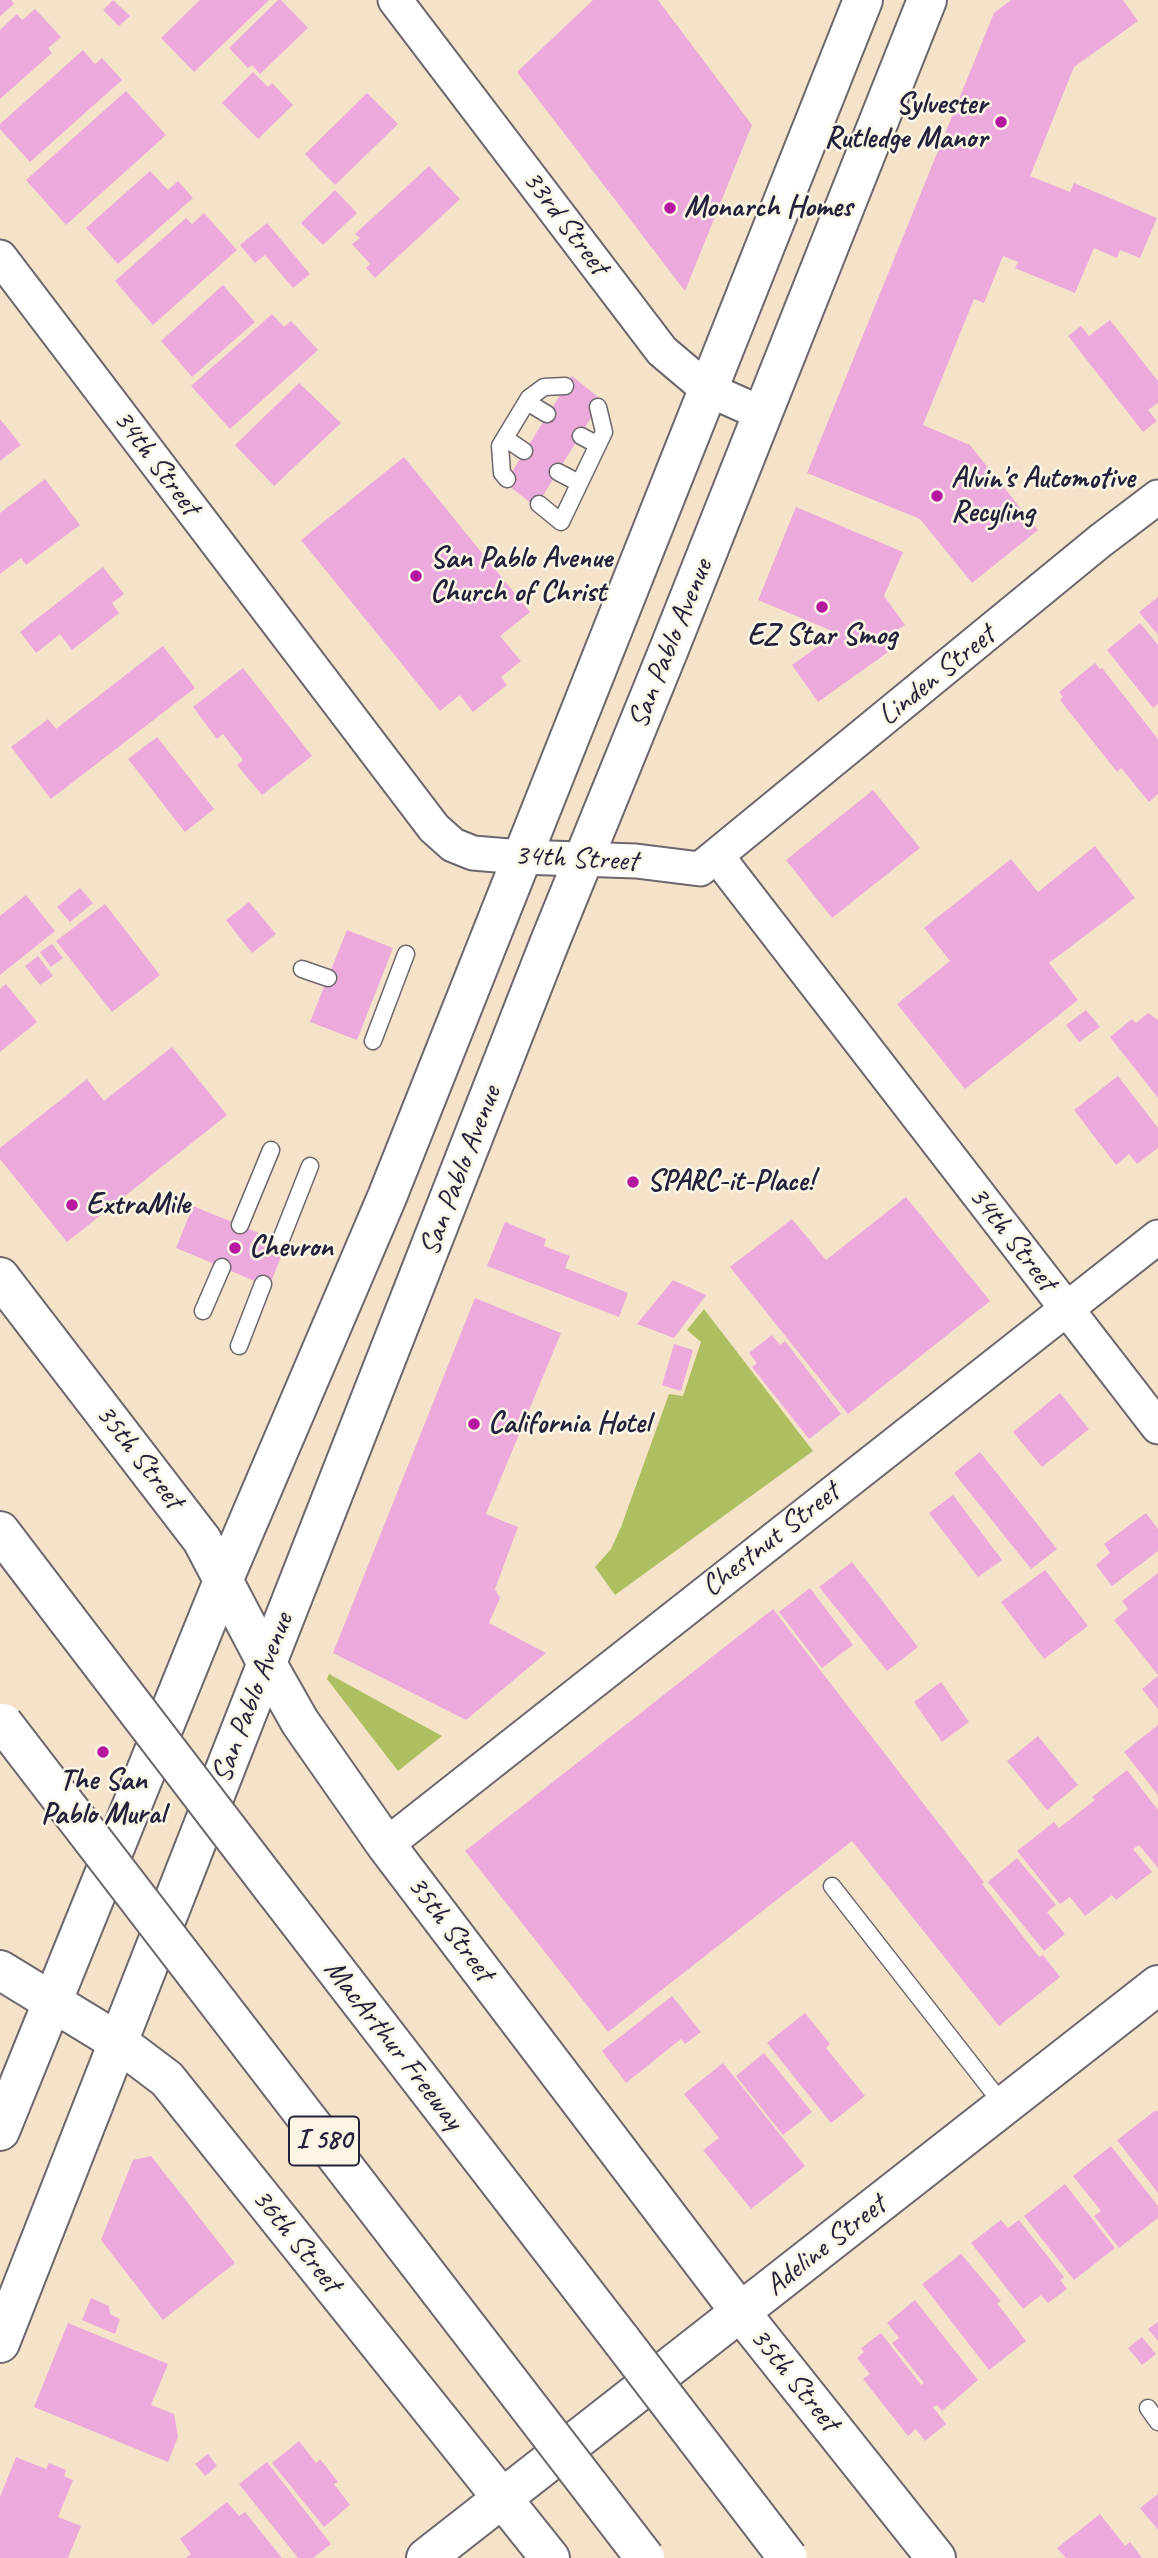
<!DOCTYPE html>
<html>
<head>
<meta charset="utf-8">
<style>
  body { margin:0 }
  canvas { display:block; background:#f5e3c9 }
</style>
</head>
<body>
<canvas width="1158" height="2558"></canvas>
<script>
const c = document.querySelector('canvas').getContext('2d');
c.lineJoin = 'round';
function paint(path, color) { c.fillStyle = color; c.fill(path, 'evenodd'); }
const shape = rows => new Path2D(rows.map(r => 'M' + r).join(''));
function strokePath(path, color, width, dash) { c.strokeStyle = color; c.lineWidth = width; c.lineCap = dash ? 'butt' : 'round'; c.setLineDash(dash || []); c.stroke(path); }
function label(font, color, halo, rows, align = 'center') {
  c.font = font + ' Caveat,sans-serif'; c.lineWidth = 5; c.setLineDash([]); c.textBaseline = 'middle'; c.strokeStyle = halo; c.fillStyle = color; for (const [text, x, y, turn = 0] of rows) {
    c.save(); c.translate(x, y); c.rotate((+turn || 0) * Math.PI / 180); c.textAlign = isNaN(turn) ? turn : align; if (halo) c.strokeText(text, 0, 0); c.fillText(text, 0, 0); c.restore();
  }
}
const green = shape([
  [704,1309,813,1451,615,1595,595,1567,611,1549,621,1527,669,1394,683,1396,701,1342,687,1330],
  [329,1674,442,1736,398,1771,327,1679]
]);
const building = shape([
  [0,0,11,0,14,4,0,16],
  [113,0,130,16,119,26,103,10],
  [200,0,269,0,194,72,161,38],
  [278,0,281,0,308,28,260,74,252,65,248,68,229,48],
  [593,0,658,0,752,125,685,291,517,72],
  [1011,0,1123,0,1138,21,1074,67,1030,176,1070,192,1074,183,1157,218,1140,258,1120,250,1117,258,1094,248,1075,293,1015,268,1018,262,1003,256,984,303,974,299,923,425,970,445,1038,530,972,583,920,519,807,473,994,13],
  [35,9,61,37,48,48,52,53,0,99,0,30,17,14,22,20],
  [83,50,95,64,102,58,122,80,30,162,0,129,0,124],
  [253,72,268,87,272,83,293,105,258,139,222,103],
  [126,91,166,135,66,225,26,180],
  [367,93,398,124,335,185,305,154],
  [429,166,460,199,375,278,366,268,370,264,352,244,360,238,355,234],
  [150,171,168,190,178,181,193,198,118,264,86,228],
  [335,190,357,213,323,245,301,223],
  [204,213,237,250,153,325,115,281,186,218,192,224],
  [267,223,310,274,293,288,265,255,255,263,240,245],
  [223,285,255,322,192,377,161,341],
  [272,314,284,327,291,321,318,350,230,429,191,386],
  [1110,320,1158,381,1158,403,1148,410,1157,421,1143,432,1068,336,1081,326,1089,336],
  [572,376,602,400,536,507,505,483],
  [299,383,341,423,274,486,235,445],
  [0,419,21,445,0,461],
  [404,457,530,612,500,636,521,661,501,677,507,685,473,712,460,695,440,711,301,540],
  [45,479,80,525,26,565,21,558,0,574,0,513],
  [796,507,903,552,884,596,905,625,891,634,898,645,818,702,792,665,837,633,758,600],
  [103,567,124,594,112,603,119,613,72,650,60,634,36,653,20,632],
  [1158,597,1158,635,1139,612],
  [1140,623,1158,645,1158,704,1153,708,1107,650],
  [163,646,195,688,51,799,11,747,48,719,56,729],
  [1095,663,1100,669,1102,668,1158,739,1158,794,1149,802,1121,768,1117,772,1060,700,1063,697,1059,692],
  [243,668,312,756,262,795,237,765,243,760,223,734,217,739,193,707],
  [157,737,214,809,185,832,128,759],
  [873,790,920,848,832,918,786,860],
  [1095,846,1135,898,1049,963,1078,1000,965,1089,897,1004,950,961,924,928,1011,859,1038,892],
  [80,888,93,903,70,922,57,907],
  [26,895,55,931,0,975,0,916],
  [249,902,276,934,252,953,226,920],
  [105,904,160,975,112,1012,56,941],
  [347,930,393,948,357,1040,310,1022],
  [52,944,63,958,51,967,40,952],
  [38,956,53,976,40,985,25,966],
  [6,984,37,1022,0,1052,0,989],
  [1086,1010,1100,1027,1079,1042,1066,1025],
  [1148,1013,1158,1020,1158,1098,1110,1037,1132,1019,1136,1023],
  [172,1047,227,1115,67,1242,0,1159,0,1148,87,1079,104,1101],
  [1118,1076,1158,1128,1158,1148,1137,1164,1129,1154,1116,1165,1074,1110],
  [906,1197,990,1301,848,1414,730,1267,792,1219,826,1260],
  [193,1206,286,1244,269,1287,176,1248],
  [505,1222,546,1239,544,1246,570,1256,565,1268,628,1293,619,1317,487,1266],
  [673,1280,706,1295,674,1338,637,1324],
  [475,1298,561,1333,486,1514,518,1527,495,1589,500,1598,489,1623,546,1653,466,1720,333,1653],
  [772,1335,780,1345,785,1341,841,1414,809,1439,752,1367,757,1363,749,1353],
  [674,1344,693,1350,681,1391,662,1385],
  [1060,1393,1089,1429,1042,1467,1013,1432],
  [980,1452,1057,1549,1031,1569,954,1473],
  [953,1495,1002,1560,978,1577,929,1513],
  [1146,1513,1158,1529,1158,1551,1112,1586,1096,1565,1110,1553,1104,1544],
  [852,1562,918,1647,887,1671,819,1587],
  [1045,1570,1088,1626,1044,1659,1001,1602],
  [1158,1573,1158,1675,1114,1620,1128,1609,1122,1601],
  [810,1588,853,1645,822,1668,779,1612],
  [773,1609,984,1882,982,1884,1039,1957,1043,1955,1060,1977,999,2026,852,1841,608,2032,465,1851],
  [1158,1676,1158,1709,1142,1689],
  [941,1682,969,1722,942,1742,914,1702],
  [1158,1725,1158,1795,1124,1752],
  [1038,1736,1078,1785,1047,1810,1007,1761],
  [1127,1770,1158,1810,1158,1868,1139,1845,1133,1849,1152,1872,1116,1900,1112,1895,1085,1916,1070,1897,1060,1904,1017,1851,1054,1822,1059,1828,1095,1800,1092,1797],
  [1017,1858,1056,1905,1047,1912,1065,1934,1044,1951,988,1882],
  [672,1996,701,2032,685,2044,681,2039,626,2083,602,2051],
  [805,2013,830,2044,826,2048,865,2096,831,2123,767,2043],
  [764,2053,812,2112,783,2135,736,2076],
  [723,2063,805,2166,751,2209,703,2150,719,2138,684,2094],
  [1156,2110,1158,2112,1158,2193,1117,2140],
  [1111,2146,1158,2206,1158,2218,1119,2248,1094,2216,1101,2211,1073,2176],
  [151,2156,235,2263,163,2320,101,2240,133,2160],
  [1065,2184,1115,2248,1074,2280,1024,2216],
  [1001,2220,1008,2228,1019,2220,1064,2277,1060,2280,1067,2289,1048,2303,1041,2295,1023,2309,971,2243],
  [961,2254,1001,2301,997,2303,1026,2341,989,2370,922,2284],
  [91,2298,109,2306,110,2314,120,2319,115,2334,82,2320],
  [915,2300,978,2380,942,2411,937,2405,933,2407,946,2424,925,2441,916,2429,908,2436,863,2379,870,2374,857,2358,864,2352,861,2348,881,2333,921,2385,924,2383,892,2343,899,2338,887,2323],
  [1158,2322,1158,2341,1148,2329],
  [68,2323,168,2364,151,2405,174,2414,178,2437,168,2462,34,2407],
  [1142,2337,1156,2354,1142,2365,1128,2348],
  [299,2441,316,2463,320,2459,338,2482,334,2484,350,2505,324,2527,272,2463],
  [208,2454,217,2466,205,2476,195,2464],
  [16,2457,46,2469,49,2463,66,2470,64,2476,73,2480,58,2517,81,2526,68,2558,0,2558,0,2497],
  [267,2462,331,2544,313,2558,298,2558,239,2484],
  [1158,2494,1158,2530,1140,2508],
  [227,2502,239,2516,245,2512,282,2558,186,2558,191,2554,180,2539],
  [1100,2514,1125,2546,1130,2542,1142,2558,1066,2558,1057,2548]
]);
const lane = shape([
  [527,402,547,414],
  [581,436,598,445],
  [505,438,524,451],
  [558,472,579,483],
  [507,479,502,473,500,446,529,398,544,387,565,386],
  [539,504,561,522,604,432,598,407],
  [302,969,328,978],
  [373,1041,406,954],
  [240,1225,271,1150],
  [280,1242,310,1166],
  [203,1311,222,1267],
  [239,1346,263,1284],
  [832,1886,1004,2106],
  [1148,2408,1158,2422]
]);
const street = shape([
  [395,0,662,351,707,389,763,414],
  [0,257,434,828,453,845,473,853,521,857,636,861,700,869,1100,541,1158,497],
  [717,856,1158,1427],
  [386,1845,1158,1237]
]);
const secondary = shape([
  [266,1662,300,1722,386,1845,741,2313,936,2558],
  [118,2042,167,2079,550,2558],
  [426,2558,1158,1985]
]);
const primary = shape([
  [0,1277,202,1540,266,1662],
  [0,1970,118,2042],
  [0,2131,223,1581,387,1197,863,0],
  [0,2343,549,944,669,649,927,0]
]);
const highway = shape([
  [0,1531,67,1619],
  [275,1891,622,2341]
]);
const highwayBridge = shape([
  [67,1619,275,1891],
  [3,1723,645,2558],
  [622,2341,788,2558]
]);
const markers = [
  [1001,122,7,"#b5179e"],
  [670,208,7,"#b5179e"],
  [937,496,7,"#b5179e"],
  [416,576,7,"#b5179e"],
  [822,607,7,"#b5179e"],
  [633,1182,7,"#b5179e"],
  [72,1205,7,"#b5179e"],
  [235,1248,7,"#b5179e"],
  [474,1424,7,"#b5179e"],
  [103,1752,7,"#b5179e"]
];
const shields = [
  [324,2141,70]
];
const shieldNames = [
  ["I 580",324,2141]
];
const poiNames = [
  ["Sylvester",987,105,"right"],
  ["Rutledge Manor",987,139,"right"],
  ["Monarch Homes",684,208],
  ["Alvin's Automotive",951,479],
  ["Recyling",951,513],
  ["San Pablo Avenue",430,559],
  ["Church of Christ",430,593],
  ["EZ Star Smog",822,636,"center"],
  ["SPARC-it-Place!",647,1182],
  ["ExtraMile",86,1205],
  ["Chevron",249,1248],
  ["California Hotel",488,1424],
  ["The San",103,1781,"center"],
  ["Pablo Mural",103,1815,"center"]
];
const streetNames = [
  ["33rd Street",565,223,53],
  ["34th Street",156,463,53],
  ["San Pablo Avenue",671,644,-68],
  ["Linden Street",937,676,-39],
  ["34th Street",576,859,3],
  ["San Pablo Avenue",461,1171,-69],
  ["34th Street",1012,1239,52],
  ["35th Street",139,1457,52],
  ["Chestnut Street",771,1540,-38],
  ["San Pablo Avenue",253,1698,-69],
  ["35th Street",450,1929,53],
  ["MacArthur Freeway",393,2045,52],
  ["36th Street",296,2241,51],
  ["Adeline Street",826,2246,-38],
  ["35th Street",794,2380,51]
];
paint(green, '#aebf62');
paint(building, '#ecaadc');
strokePath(lane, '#6c666d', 19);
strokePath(street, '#6c666d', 37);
strokePath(secondary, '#6c666d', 42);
strokePath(primary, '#6c666d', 42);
strokePath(highway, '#6c666d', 42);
strokePath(lane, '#fff', 16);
strokePath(street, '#fff', 33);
strokePath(secondary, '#fff', 38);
strokePath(primary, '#fff', 38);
strokePath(highway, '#fff', 38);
strokePath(highwayBridge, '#6c666d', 42, []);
strokePath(highwayBridge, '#fff', 38);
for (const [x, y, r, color] of markers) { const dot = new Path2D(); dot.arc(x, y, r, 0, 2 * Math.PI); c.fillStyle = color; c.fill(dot); strokePath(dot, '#fcf5e5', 2.5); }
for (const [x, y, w] of shields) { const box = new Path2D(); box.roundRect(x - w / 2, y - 24.5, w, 49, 5); c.fillStyle = '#fcf5e5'; c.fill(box); strokePath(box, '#22223b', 2); }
label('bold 28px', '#22223b', null, shieldNames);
label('bold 30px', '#22223b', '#fcf5e5', poiNames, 'left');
label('30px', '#22223b', '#fcf5e5', streetNames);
</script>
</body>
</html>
